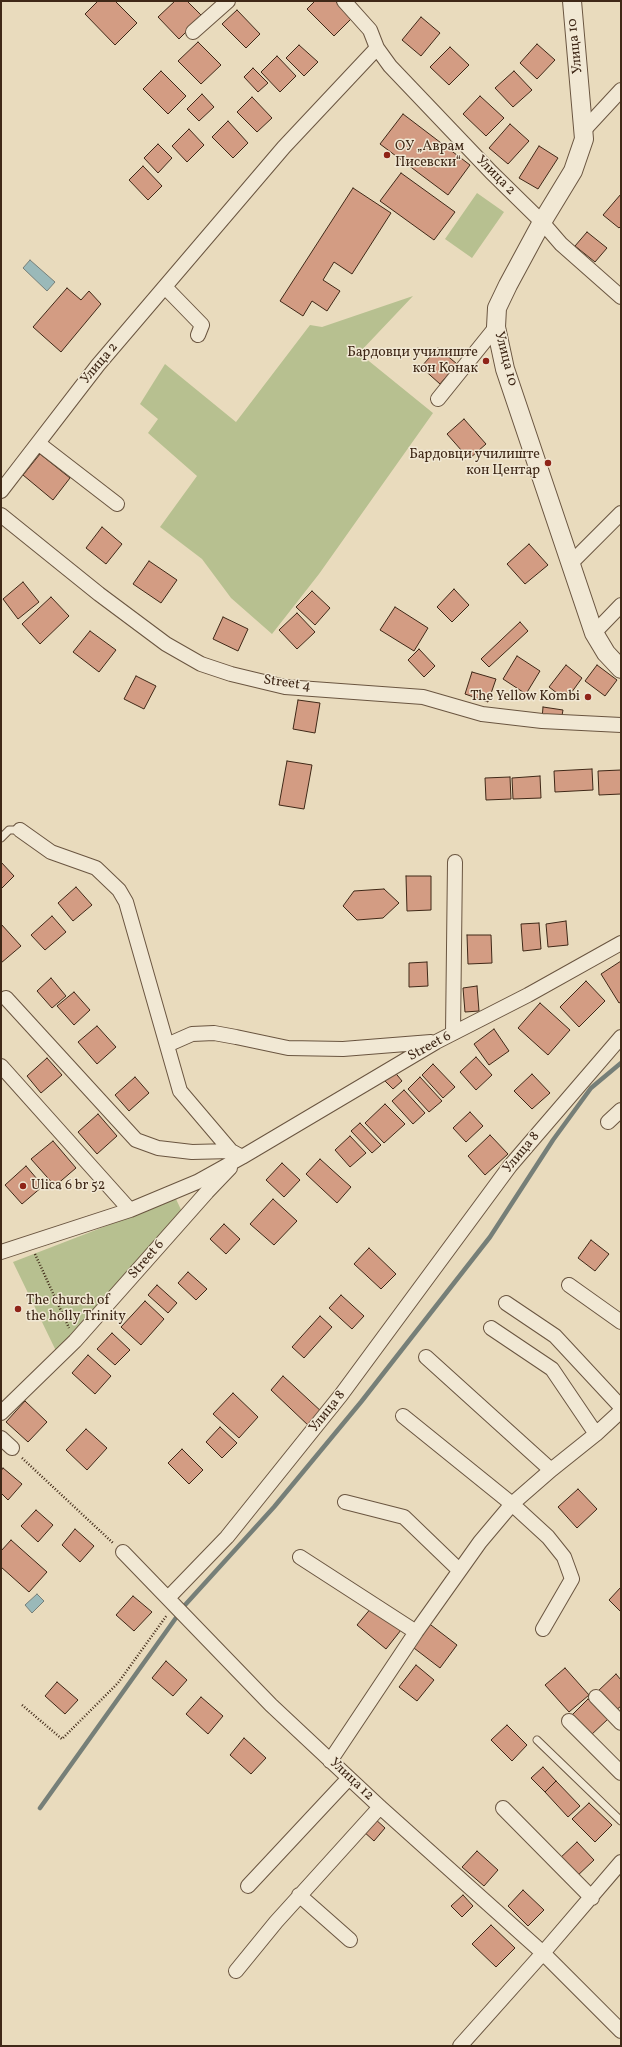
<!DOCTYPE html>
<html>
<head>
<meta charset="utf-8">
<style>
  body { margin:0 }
  #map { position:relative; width:622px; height:2047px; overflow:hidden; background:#e9dbbd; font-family:Vollkorn,serif }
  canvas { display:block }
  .frame { position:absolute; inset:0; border:2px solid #3f2817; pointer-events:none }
</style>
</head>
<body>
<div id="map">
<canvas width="622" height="2047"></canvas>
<div class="frame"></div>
</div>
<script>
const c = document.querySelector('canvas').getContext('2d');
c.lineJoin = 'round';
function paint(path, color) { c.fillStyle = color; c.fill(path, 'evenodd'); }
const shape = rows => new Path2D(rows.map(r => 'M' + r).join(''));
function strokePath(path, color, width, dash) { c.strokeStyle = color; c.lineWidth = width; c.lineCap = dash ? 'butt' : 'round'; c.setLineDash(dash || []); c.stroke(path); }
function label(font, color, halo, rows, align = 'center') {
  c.font = font + ' Vollkorn,serif'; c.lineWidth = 3; c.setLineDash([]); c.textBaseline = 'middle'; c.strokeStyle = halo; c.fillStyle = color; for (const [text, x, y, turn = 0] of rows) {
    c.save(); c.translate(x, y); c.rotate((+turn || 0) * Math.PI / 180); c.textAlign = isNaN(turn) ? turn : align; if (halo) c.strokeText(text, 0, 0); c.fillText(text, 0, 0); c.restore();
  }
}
const green = shape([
  [477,193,504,212,472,258,445,239],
  [413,296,359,353,433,413,319,574,272,634,231,598,202,559,160,527,197,476,148,433,158,419,140,404,165,364,236,422,310,325,322,327],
  [176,1199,183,1214,57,1353,13,1262]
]);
const water = shape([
  [30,260,55,282,47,291,23,268,30,260],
  [37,1594,44,1601,32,1613,25,1605,37,1594]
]);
const stream = shape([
  [185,1605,274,1507,361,1402,490,1237,553,1140,591,1088,621,1063],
  [40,1808,178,1615]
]);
const building = shape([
  [98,1,115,1,137,23,115,45,85,14,98,1],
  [175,1,187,1,202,16,179,39,158,17,175,1],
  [315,1,335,1,352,18,334,36,307,9,315,1],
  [237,10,260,34,246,48,222,24,237,10],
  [421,17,440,33,421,56,402,40,421,17],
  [198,42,221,65,201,84,178,61,198,42],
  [537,44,555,60,537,79,520,63,537,44],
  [299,45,318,62,304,76,286,58,299,45],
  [450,47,469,65,449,85,430,67,450,47],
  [277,56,296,76,280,92,261,72,277,56],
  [253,68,268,83,258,92,244,77,253,68],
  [161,71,186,96,168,114,143,89,161,71],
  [514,71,532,90,513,107,495,88,514,71],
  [202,94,214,107,199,121,187,109,202,94],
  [480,96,504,118,486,136,463,114,480,96],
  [252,97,272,118,257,132,237,112,252,97],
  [403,114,470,165,448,195,380,144,403,114],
  [228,121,248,143,233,158,212,137,228,121],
  [510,124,529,141,508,164,489,148,510,124],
  [189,129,204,145,187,162,172,146,189,129],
  [158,144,172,158,158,173,144,158,158,144],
  [539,146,558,158,538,189,519,178,539,146],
  [143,166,162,186,148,200,129,180,143,166],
  [401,173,455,212,434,240,380,201,401,173],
  [353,188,391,213,352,274,334,262,323,280,340,291,327,311,312,301,303,316,280,301,353,188],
  [621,194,621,226,619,228,603,215,621,194],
  [587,232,607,248,595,262,575,246,587,232],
  [67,288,81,300,89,291,101,304,61,352,33,327,67,288],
  [438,348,457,364,440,384,421,367,438,348],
  [464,419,486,444,469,459,447,434,464,419],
  [40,454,70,478,53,500,23,475,40,454],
  [102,527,122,544,106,564,86,548,102,527],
  [529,544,548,565,525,584,507,564,529,544],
  [149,561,177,580,161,603,133,584,149,561],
  [23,582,39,602,18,619,3,599,23,582],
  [454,589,469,605,452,622,437,607,454,589],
  [312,591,330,608,315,625,296,607,312,591],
  [51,597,69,616,40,644,22,624,51,597],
  [395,607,428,628,414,651,380,630,395,607],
  [297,613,315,632,297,649,279,630,297,613],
  [223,617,248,629,238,651,213,639,223,617],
  [520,622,528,631,489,667,481,659,520,622],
  [90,631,116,650,99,672,73,652,90,631],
  [419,649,435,666,424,677,408,660,419,649],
  [517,656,540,671,526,694,503,679,517,656],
  [566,665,582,678,566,700,549,687,566,665],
  [597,665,617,680,605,696,585,681,597,665],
  [472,672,496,679,488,702,465,694,472,672],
  [136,676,156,686,144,709,124,699,136,676],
  [298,700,320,703,315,733,293,729,298,700],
  [543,707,563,710,561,721,542,719,543,707],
  [287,761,312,765,304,809,279,805,287,761],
  [592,769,593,790,555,792,554,771,592,769],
  [621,770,621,794,599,795,598,771,621,770],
  [540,776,541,798,513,799,512,778,540,776],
  [510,777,511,799,486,800,485,778,510,777],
  [1,862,14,876,1,889,1,862],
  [406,876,431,876,431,910,407,911,406,876],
  [76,887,92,905,73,921,58,903,76,887],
  [384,889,399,903,383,918,357,920,343,906,354,891,384,889],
  [52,916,66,932,45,950,31,935,52,916],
  [566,921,568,945,548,947,546,924,566,921],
  [539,923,541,949,523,951,521,924,539,923],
  [1,924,21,946,1,963,1,924],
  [467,935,491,935,492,963,468,964,467,935],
  [621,961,621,1002,619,1003,601,974,621,961],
  [427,962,428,986,409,987,409,963,427,962],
  [51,978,66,996,52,1008,37,991,51,978],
  [586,981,605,1001,579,1027,560,1007,586,981],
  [477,986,479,1011,465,1012,463,988,477,986],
  [74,992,90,1010,74,1025,57,1006,74,992],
  [540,1003,570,1030,548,1055,518,1028,540,1003],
  [97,1026,116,1047,97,1064,78,1042,97,1026],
  [494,1029,509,1051,489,1065,474,1044,494,1029],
  [476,1057,492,1075,476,1090,460,1072,476,1057],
  [47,1058,62,1075,41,1093,27,1076,47,1058],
  [433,1064,455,1087,443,1098,422,1075,433,1064],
  [393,1070,402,1081,393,1089,383,1079,393,1070],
  [532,1074,550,1093,532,1109,514,1091,532,1074],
  [135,1077,149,1093,129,1111,115,1095,135,1077],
  [420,1077,442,1101,429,1112,408,1089,420,1077],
  [404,1090,425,1113,413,1124,392,1101,404,1090],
  [385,1104,405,1124,384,1143,365,1123,385,1104],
  [470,1112,483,1126,466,1142,453,1128,470,1112],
  [98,1114,117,1136,97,1154,78,1132,98,1114],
  [360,1123,381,1145,372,1153,351,1131,360,1123],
  [490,1135,508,1154,485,1175,468,1156,490,1135],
  [350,1136,366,1153,350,1167,335,1150,350,1136],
  [53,1141,76,1168,55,1186,31,1159,53,1141],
  [320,1159,351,1187,337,1203,306,1174,320,1159],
  [282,1163,300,1180,284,1197,266,1180,282,1163],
  [26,1166,43,1186,22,1204,5,1185,26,1166],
  [273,1199,297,1221,274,1245,250,1224,273,1199],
  [224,1224,240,1239,226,1254,210,1239,224,1224],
  [591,1240,609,1254,595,1271,578,1258,591,1240],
  [369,1248,396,1274,381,1289,354,1264,369,1248],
  [188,1272,207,1289,196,1300,178,1283,188,1272],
  [157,1285,177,1303,168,1313,148,1295,157,1285],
  [341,1295,364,1316,352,1329,329,1308,341,1295],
  [145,1301,164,1319,141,1345,121,1327,145,1301],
  [320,1316,332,1327,304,1358,292,1347,320,1316],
  [112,1333,130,1350,115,1365,97,1349,112,1333],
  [88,1355,111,1376,95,1394,72,1373,88,1355],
  [283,1376,323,1413,310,1427,271,1390,283,1376],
  [233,1393,258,1417,239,1438,213,1414,233,1393],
  [25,1401,47,1422,28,1442,6,1422,25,1401],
  [220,1427,237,1443,222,1458,206,1442,220,1427],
  [86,1429,107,1448,87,1470,66,1450,86,1429],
  [182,1449,203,1470,189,1484,168,1463,182,1449],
  [3,1468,22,1484,8,1500,1,1493,1,1471,3,1468],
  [578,1489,597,1509,577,1528,558,1507,578,1489],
  [36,1510,53,1525,38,1542,21,1526,36,1510],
  [75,1529,94,1546,80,1562,62,1545,75,1529],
  [11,1540,47,1572,29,1592,1,1567,1,1551,11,1540],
  [621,1587,621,1612,609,1600,621,1587],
  [133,1596,152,1612,134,1631,116,1615,133,1596],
  [372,1607,401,1630,386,1649,357,1625,372,1607],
  [427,1622,457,1645,440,1668,410,1645,427,1622],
  [166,1661,187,1680,173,1696,152,1678,166,1661],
  [416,1665,434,1680,417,1701,399,1687,416,1665],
  [565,1668,589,1695,569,1712,545,1685,565,1668],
  [616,1674,621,1680,621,1706,615,1711,597,1692,616,1674],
  [57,1682,78,1700,65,1714,45,1696,57,1682],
  [201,1697,223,1716,208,1734,186,1714,201,1697],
  [588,1699,608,1719,590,1736,571,1716,588,1699],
  [507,1725,527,1745,512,1761,491,1740,507,1725],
  [244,1738,266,1758,251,1774,230,1755,244,1738],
  [543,1767,556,1781,545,1792,531,1778,543,1767],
  [556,1781,580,1806,568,1817,545,1792,556,1781],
  [589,1803,612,1825,595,1842,572,1819,589,1803],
  [374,1818,385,1828,374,1841,362,1830,374,1818],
  [577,1842,594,1860,575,1878,558,1860,577,1842],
  [477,1851,498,1870,484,1886,462,1867,477,1851],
  [523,1890,544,1910,528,1926,508,1906,523,1890],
  [463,1895,473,1906,462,1917,451,1906,463,1895],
  [491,1925,515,1948,496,1967,472,1944,491,1925]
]);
const path = shape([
  [35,1254,69,1328],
  [22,1458,113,1543],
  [22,1705,62,1739,118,1683,167,1615]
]);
const service = shape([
  [1,838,9,830,20,830],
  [537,1740,621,1821]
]);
const minor = shape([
  [344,1,370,30,377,48,390,66,491,172,542,222,561,244,621,297],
  [193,32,228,1],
  [584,130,621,90],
  [166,288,202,325,198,335],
  [438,399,496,327],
  [38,443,117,504],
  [1,491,98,365,284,147,377,48],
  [1,515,99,594,166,644,201,664,231,674,285,687,423,697,482,714,542,721,621,725],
  [570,564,621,513],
  [594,633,621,605],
  [20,830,51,852,96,868,119,890,126,902,180,1091,231,1151,242,1157],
  [6,998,136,1140,158,1148,192,1152,231,1151],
  [453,1033,455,862],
  [167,1045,192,1034,214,1033,236,1037,288,1048,343,1049,431,1042],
  [1,1066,130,1210],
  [608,1122,621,1110],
  [1,1252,130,1210,197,1182,242,1157,436,1042,528,995,621,943],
  [569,1285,621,1322],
  [506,1303,555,1336,621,1407],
  [491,1328,552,1369,596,1434],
  [426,1357,551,1470],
  [1,1413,75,1341,207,1192,230,1168],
  [403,1416,512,1504,548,1537,564,1557,572,1579,543,1629],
  [1,1438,12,1448],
  [345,1502,404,1517,459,1570],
  [123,1552,271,1705,380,1807,543,1953,621,2031],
  [300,1557,416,1632],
  [168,1598,227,1537,341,1395,510,1166,621,1037],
  [596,1697,621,1723],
  [569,1721,621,1773],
  [330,1761,416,1632,480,1542,512,1504,551,1470,596,1434,621,1411],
  [503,1808,592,1898],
  [248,1886,349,1778],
  [299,1895,350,1940],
  [236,1971,276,1922,380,1807],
  [460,2046,543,1953,621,1862]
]);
const tertiary = shape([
  [572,1,584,139,573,171,542,222,508,285,497,308,496,327,505,369,594,633,606,653,621,669]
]);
const markers = [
  [387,155,4,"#8f2418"],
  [486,361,4,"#8f2418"],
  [548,463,4,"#8f2418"],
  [588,697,4,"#8f2418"],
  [23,1186,4,"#8f2418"],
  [18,1309,4,"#8f2418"]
];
const streetNames = [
  ["Улица 10",576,46,-96],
  ["Улица 2",495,176,45],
  ["Улица 10",505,359,75],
  ["Улица 2",100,364,-50],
  ["Street 4",287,684,8],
  ["Street 6",430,1047,-29],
  ["Улица 8",522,1153,-51],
  ["Street 6",147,1260,-49],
  ["Улица 8",328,1412,-52],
  ["Улица 12",351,1780,43]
];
const poiNames = [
  ["ОУ „Аврам",395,147],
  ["Писевски“",395,163],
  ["Бардовци училиште",478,353,"right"],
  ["кон Конак",478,369,"right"],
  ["Бардовци училиште",540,455,"right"],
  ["кон Центар",540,471,"right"],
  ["The Yellow Kombi",580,697,"right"],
  ["Ulica 6 br 52",31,1186],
  ["Тhe church of",26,1301],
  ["the holly Trinity",26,1317]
];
paint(green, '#b7c090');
paint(water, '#9ab9b9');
strokePath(water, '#767f78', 1);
strokePath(stream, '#767f78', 4.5);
paint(building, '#d39c83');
strokePath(building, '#3f2817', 1);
strokePath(service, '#6a5540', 9);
strokePath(minor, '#6a5540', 16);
strokePath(tertiary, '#6a5540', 20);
strokePath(path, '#3f2817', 2.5, [1, 2]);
strokePath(service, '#f1e8d4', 7);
strokePath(minor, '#f1e8d4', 14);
strokePath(tertiary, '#f1e8d4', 18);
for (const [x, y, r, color] of markers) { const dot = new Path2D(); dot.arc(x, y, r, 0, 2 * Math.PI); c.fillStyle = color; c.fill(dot); strokePath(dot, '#f1e8d4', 1.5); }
label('14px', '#3f2817', '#f1e8d4', streetNames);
label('14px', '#3f2817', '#f1e8d4', poiNames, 'left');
</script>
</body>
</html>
